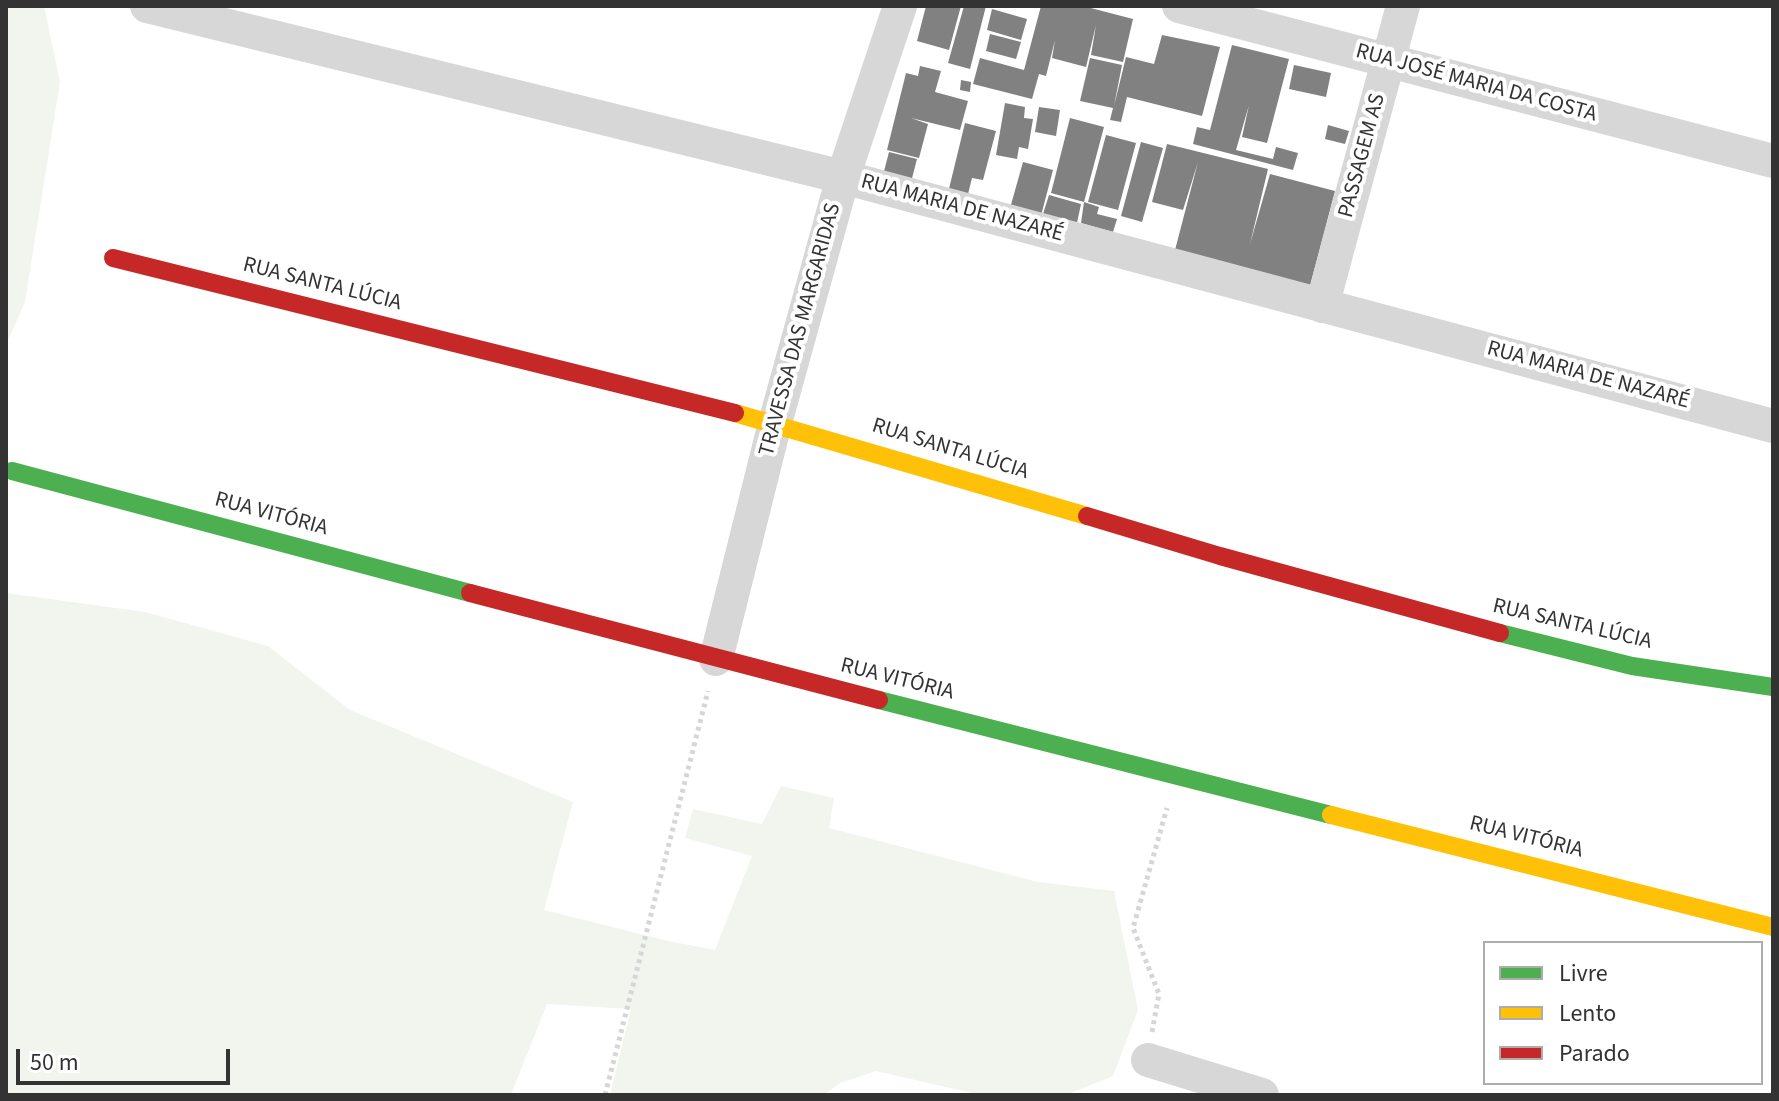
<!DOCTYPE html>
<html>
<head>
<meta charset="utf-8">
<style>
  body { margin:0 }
  #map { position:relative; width:1779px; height:1101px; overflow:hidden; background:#fff; font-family:"Source Sans 3",sans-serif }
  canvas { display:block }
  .frame { position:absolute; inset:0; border:8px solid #333; pointer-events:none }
  .legend { position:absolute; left:1483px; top:941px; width:280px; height:144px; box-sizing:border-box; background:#fff; border:2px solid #adadad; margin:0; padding:10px 14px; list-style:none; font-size:24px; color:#333 }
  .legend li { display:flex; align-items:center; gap:16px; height:40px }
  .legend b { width:40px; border:2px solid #adadad }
  .scale { position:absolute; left:16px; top:1049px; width:214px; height:36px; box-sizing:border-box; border:4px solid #333; border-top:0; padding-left:10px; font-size:24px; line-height:28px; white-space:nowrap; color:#333; -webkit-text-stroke:6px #fff; paint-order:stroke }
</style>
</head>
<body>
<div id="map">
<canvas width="1779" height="1101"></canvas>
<div class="frame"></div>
<ul class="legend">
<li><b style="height:10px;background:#4caf50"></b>Livre</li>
<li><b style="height:10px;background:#ffc107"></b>Lento</li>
<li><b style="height:10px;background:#c62828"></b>Parado</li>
</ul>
<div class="scale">50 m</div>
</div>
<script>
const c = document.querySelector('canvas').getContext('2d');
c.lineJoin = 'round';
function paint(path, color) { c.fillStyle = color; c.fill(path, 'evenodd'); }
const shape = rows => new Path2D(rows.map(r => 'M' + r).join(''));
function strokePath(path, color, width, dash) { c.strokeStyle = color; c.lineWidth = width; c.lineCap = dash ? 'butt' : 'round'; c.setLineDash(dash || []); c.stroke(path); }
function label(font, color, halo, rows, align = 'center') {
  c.font = font + ' "Source Sans 3",sans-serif'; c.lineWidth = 8; c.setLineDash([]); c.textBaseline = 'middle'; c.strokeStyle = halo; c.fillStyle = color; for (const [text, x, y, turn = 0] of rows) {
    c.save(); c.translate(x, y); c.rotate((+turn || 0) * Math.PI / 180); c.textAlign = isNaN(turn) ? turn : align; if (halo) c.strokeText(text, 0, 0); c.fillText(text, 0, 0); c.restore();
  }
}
const green = shape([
  [6,6,44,6,60,82,25,302,6,345],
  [6,593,145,612,268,646,350,710,573,802,544,910,668,941,715,950,752,856,685,838,693,809,762,824,781,786,834,798,829,828,1038,882,1114,891,1138,1010,1113,1076,1066,1095,981,1095,876,1071,840,1083,824,1095,610,1095,631,1009,547,1004,511,1095,6,1095]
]);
const building = shape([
  [926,6,961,6,949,50,917,41],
  [964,6,986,6,970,69,948,63],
  [1041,6,1083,6,1133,19,1123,62,1091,55,1096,25,1086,67,1052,58,1055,40,1046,76,1039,74,1032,99,973,84,980,58,1024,70],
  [992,9,1027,19,1021,40,987,30],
  [990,34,1021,42,1016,59,986,51],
  [1162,35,1220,47,1202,116,1127,97,1121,122,1110,120,1113,108,1080,101,1090,58,1122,65,1114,106,1126,57,1154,64],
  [1232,45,1289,59,1267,143,1242,137,1249,105,1236,150,1273,159,1276,147,1298,153,1293,170,1193,144,1197,127,1210,130],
  [1294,65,1331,73,1326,97,1289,89],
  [920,66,941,71,935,92,968,101,960,130,911,118,928,124,919,158,887,150,906,73,918,76],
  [961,80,971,82,970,92,960,90],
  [1005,103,1025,107,1024,118,1033,119,1028,149,1019,147,1017,159,996,155],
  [1039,107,1060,110,1056,136,1035,132],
  [1070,118,1104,127,1084,202,1051,193],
  [965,123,996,131,983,180,972,178,965,206,946,201],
  [1328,125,1349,131,1345,144,1325,139],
  [1106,135,1136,143,1118,210,1088,202],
  [1141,142,1163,148,1142,222,1121,216],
  [1167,144,1268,169,1250,244,1270,174,1335,191,1310,286,1175,250,1198,162,1183,210,1152,202],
  [889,152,917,159,910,186,882,179],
  [1023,162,1053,170,1038,227,1007,219],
  [1049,195,1081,204,1077,223,1043,214],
  [1084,202,1099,207,1097,214,1117,219,1113,232,1081,223]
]);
const path = shape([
  [1152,1032,1159,994,1133,928,1167,808],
  [605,1095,708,691]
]);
const street = shape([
  [147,6,843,177,1773,426],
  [1179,6,1773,161],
  [1322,306,1403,6],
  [716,659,775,423,843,177,900,6],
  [1148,1060,1262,1095]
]);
const fast = shape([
  [12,471,470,593],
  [1500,633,1632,666,1773,687],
  [879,700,1331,815]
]);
const slow = shape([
  [735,413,1087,516],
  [1331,815,1773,927]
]);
const jam = shape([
  [113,258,735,413],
  [1087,516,1220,556,1500,633],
  [470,593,879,700]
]);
const streetNames = [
  ["RUA JOSÉ MARIA DA COSTA",1476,84,15],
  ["PASSAGEM AS",1363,156,-75],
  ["RUA MARIA DE NAZARÉ",962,209,15],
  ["RUA SANTA LÚCIA",322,285,14],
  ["TRAVESSA DAS MARGARIDAS",801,330,-75],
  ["RUA MARIA DE NAZARÉ",1588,376,15],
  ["RUA SANTA LÚCIA",950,450,17],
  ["RUA VITÓRIA",271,515,15],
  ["RUA SANTA LÚCIA",1572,625,13],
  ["RUA VITÓRIA",897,680,14],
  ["RUA VITÓRIA",1526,838,14]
];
paint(green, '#f1f5ed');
paint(building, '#818181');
strokePath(path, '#d6d6d6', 5, [4, 4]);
strokePath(street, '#d7d7d7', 34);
strokePath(fast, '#4caf50', 18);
strokePath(slow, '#ffc107', 18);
strokePath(jam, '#c62828', 18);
label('22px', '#333', '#fff', streetNames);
</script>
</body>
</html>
